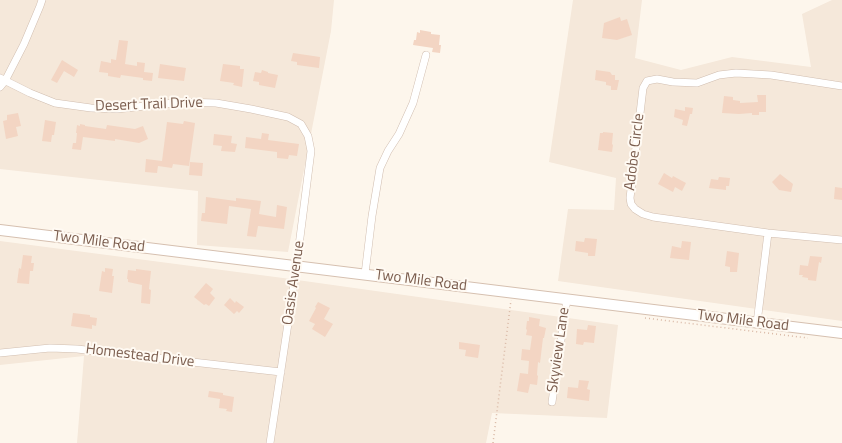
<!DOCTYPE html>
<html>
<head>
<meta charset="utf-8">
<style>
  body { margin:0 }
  canvas { display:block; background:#fdf6ec }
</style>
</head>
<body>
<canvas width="842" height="443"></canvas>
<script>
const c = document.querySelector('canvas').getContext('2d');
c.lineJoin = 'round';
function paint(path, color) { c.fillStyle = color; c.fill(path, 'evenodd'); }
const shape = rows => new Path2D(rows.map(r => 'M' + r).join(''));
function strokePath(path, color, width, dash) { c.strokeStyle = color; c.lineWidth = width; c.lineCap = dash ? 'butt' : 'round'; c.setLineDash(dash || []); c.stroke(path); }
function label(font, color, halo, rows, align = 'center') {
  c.font = font + ' "Titillium Web",sans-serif'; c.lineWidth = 4; c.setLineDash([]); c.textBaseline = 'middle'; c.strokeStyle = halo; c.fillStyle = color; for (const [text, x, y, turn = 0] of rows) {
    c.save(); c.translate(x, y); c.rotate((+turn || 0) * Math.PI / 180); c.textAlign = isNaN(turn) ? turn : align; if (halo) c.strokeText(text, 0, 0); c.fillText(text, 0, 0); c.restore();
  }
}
const residential = shape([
  [0,0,334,0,331,31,288,252,197,245,198,191,0,169],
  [573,0,642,0,635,58,681,70,732,57,811,67,802,14,832,0,842,0,842,321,558,281,568,209,614,210,616,178,549,162],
  [0,241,283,278,618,325,607,418,492,413,486,443,77,443,84,356,0,365]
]);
const building = shape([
  [620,17,621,21,627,19,632,35,617,40,602,38,604,23],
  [420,30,431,32,431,34,440,35,439,45,441,45,440,53,432,52,433,48,413,45,414,40,416,40,417,32,420,33],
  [119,40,128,41,125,64,137,66,137,62,145,63,144,72,153,73,152,81,143,80,143,78,121,75,120,78,108,76,108,73,99,72,101,61,111,63,111,59,116,60],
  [293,53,320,57,319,68,297,65,297,62,291,61],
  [62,60,78,70,74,77,64,71,57,83,51,80],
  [160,64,186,68,184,81,158,78],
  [223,64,240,66,240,69,244,69,242,87,233,85,234,83,220,81],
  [262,70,268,72,268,73,278,75,275,88,259,85,259,82,253,81,255,72,261,73],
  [596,70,610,72,612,75,615,75,615,80,619,80,617,90,611,90,611,86,606,85,606,82,595,80],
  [757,95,766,95,766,112,759,112,759,115,752,115,752,113,739,114,722,113,724,96,733,97,733,100,740,101,740,103,758,102],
  [685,107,693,108,692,114,690,114,687,126,682,125,683,120,674,117,675,109,685,111],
  [18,113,21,126,16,127,18,136,6,139,3,121,7,120,7,115],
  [45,120,56,122,54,135,52,135,51,142,42,141],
  [184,121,195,123,189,166,173,164,172,168,158,166,157,173,145,172,146,159,162,161,167,122,183,124],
  [80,124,85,125,85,126,106,129,107,125,135,129,143,126,148,139,139,143,115,139,115,141,83,137,81,150,72,149,73,143,76,143,77,133,76,133,77,125,80,126],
  [603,132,613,133,612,144,613,145,612,152,598,150,600,133,603,133],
  [262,133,269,134,268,140,299,144,297,156,289,155,288,159,277,158,277,152,245,148,246,137,261,139],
  [214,134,232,136,231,143,237,144,235,152,221,151,222,146,213,145],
  [190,162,203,163,202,176,189,175],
  [664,173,672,178,673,176,686,183,682,191,675,187,673,192,658,184],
  [780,174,793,184,791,192,779,190,772,182],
  [719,177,730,178,729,186,726,186,726,190,709,188,711,179,718,180],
  [835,187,842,188,842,200,834,199],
  [206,197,236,201,236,198,261,201,259,214,276,217,277,205,287,207,284,229,258,226,256,237,247,236,251,209,229,206,227,224,201,221,202,213,205,213],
  [585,238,597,239,595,256,588,256,588,253,575,251,576,241,584,242],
  [682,241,691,242,689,260,670,258,672,246,681,248],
  [727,251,739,253,737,272,730,272,730,267,725,266],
  [23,255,32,256,31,263,34,263,33,271,30,271,29,284,17,283,19,268,21,269],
  [810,256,822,257,821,263,819,262,816,281,808,280,808,278,802,277,803,275,799,275,800,265,808,266],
  [105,268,113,269,112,276,114,276,112,293,99,291,102,271,105,272],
  [136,269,151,271,149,289,151,290,150,304,141,303,142,285,128,282,128,279,127,279,128,270,136,271],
  [206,283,213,289,210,293,215,298,209,306,206,304,204,305,194,297],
  [230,298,235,303,236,301,244,307,239,313,237,311,234,314,224,305],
  [318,302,330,308,324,319,333,324,325,337,312,329,315,324,309,321,316,308,315,307],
  [73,313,90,315,90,317,97,318,96,326,92,325,92,329,71,326],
  [529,317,540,319,539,326,546,328,544,338,543,338,540,363,538,362,537,375,538,376,537,385,530,384,528,393,517,391,520,373,528,374,529,361,521,360,522,349,530,350,532,336,526,335,527,330,526,329,527,321,529,321],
  [588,325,596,326,594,343,584,342,583,345,576,344,577,329,587,330],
  [459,342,480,345,478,358,465,356,466,350,459,349],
  [579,380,589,381,587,389,590,390,589,401,567,398,568,387,578,388],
  [209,391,223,393,223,395,234,397,232,412,226,411,227,409,219,408,220,399,208,397]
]);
const path = shape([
  [645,318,808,338],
  [493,443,511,300]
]);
const street = shape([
  [0,78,30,93,55,103,91,108,117,109,183,102,216,103,251,109,288,117,301,124,308,136,311,151,295,277,270,443],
  [842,86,771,75,736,73,719,75,697,83,673,82,657,79,647,81,643,88,630,198,631,204,635,209,643,214,653,217,768,233,842,240],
  [0,87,5,81,24,44,40,6,42,0],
  [365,274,372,216,380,168,388,151,399,134,413,103,426,55],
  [757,323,768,233],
  [0,353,50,348,77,349,281,372],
  [552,402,567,299]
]);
const secondary = shape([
  [0,230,842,333]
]);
const streetNames = [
  ["Desert Trail Drive",149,105,-2],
  ["Adobe Circle",635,152,-83],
  ["Two Mile Road",99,242,7],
  ["Two Mile Road",421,281,7],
  ["Oasis Avenue",294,283,-82],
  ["Two Mile Road",743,321,7],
  ["Skyview Lane",559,350,-82],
  ["Homestead Drive",140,356,7]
];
paint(residential, '#f5e8da');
paint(building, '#f3d5c3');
strokePath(street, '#d1beb0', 8);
strokePath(secondary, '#d6c0b0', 12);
strokePath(path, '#d9b8a5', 1.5, [1, 3]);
strokePath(street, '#fff', 7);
strokePath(secondary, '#fff', 10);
label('15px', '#7a5c4d', '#fffaf3', streetNames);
</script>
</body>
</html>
